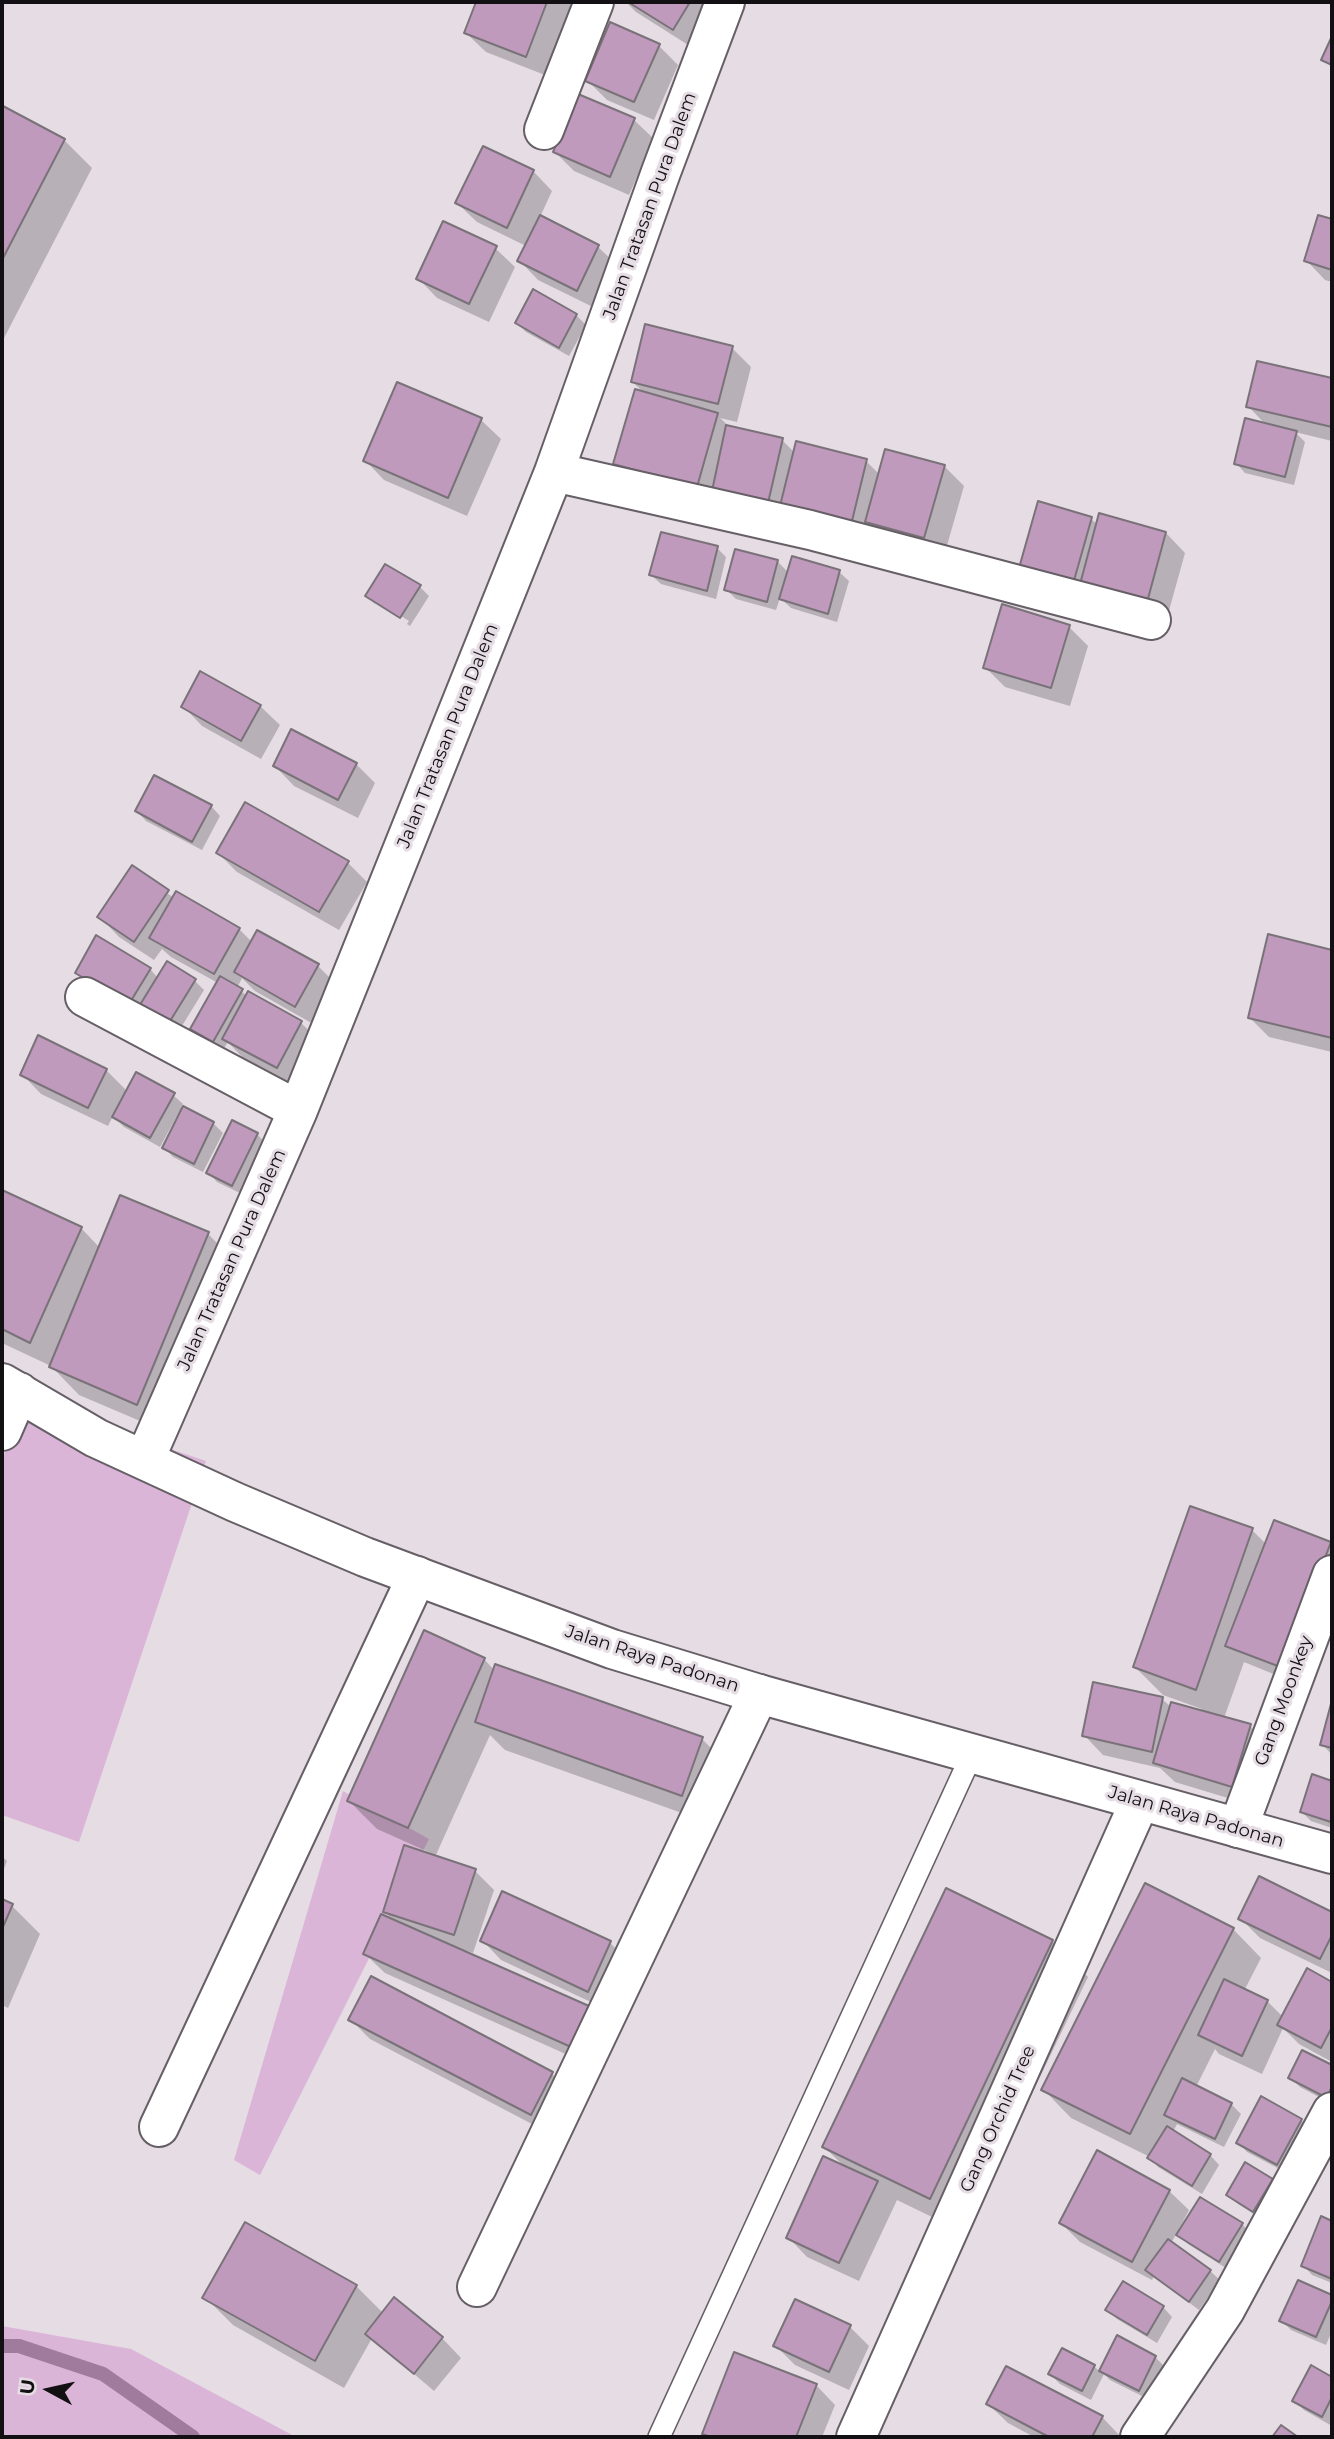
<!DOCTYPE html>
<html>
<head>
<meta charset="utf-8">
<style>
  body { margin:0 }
  #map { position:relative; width:1334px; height:2439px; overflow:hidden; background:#e5dce4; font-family:Montserrat,sans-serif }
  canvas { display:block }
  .frame { position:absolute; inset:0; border:4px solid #131013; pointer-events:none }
  .north { position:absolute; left:14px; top:2355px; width:70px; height:70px; -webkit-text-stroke:5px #e5dce4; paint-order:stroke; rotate:278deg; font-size:19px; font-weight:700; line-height:28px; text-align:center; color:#131013 }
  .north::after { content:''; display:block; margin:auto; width:24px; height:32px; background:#131013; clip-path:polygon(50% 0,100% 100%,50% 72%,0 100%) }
</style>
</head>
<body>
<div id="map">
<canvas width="1334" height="2439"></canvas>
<div class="frame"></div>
<div class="north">U</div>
</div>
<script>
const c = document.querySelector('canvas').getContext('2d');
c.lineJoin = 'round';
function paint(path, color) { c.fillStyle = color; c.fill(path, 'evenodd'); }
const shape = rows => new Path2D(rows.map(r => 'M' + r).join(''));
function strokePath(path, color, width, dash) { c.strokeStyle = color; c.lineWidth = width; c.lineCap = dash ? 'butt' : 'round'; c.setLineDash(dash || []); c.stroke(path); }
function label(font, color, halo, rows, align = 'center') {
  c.font = font + ' Montserrat,sans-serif'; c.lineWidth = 6; c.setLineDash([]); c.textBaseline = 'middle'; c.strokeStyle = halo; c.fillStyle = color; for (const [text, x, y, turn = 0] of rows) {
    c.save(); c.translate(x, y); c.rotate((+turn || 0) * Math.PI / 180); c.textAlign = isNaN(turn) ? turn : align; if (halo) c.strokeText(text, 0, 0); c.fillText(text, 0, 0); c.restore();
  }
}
const green = shape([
  [22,1399,206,1461,79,1842,2,1815,2,1461],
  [343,1791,429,1839,260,2175,234,2160],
  [2,2326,131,2349,296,2437,2,2437]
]);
const shadow = shape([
  [478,2,573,3,545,75,486,52,466,33],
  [626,2,721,2,693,48,636,12],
  [659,46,678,65,654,120,607,100,587,80],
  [579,96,634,120,654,139,629,195,574,171,555,152],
  [4,108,64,140,92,168,2,342,2,113],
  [533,171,552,191,540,217,598,247,618,266,597,309,538,280,519,260,526,246,477,222,457,203],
  [1319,217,1332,221,1332,282,1325,280,1306,260],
  [495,248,515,267,489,322,437,298,418,278],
  [576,315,586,325,569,356,526,332,517,323],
  [732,348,751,367,737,422,720,418,731,428,782,440,795,453,866,461,879,474,886,451,945,467,964,486,944,556,635,483,615,463,645,394,633,382],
  [1258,363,1332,380,1332,441,1295,432,1305,442,1294,485,1245,473,1236,463,1267,426,1248,406],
  [398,384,481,420,501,439,467,516,384,480,365,460],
  [1091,519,1098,525,1166,533,1185,553,1165,625,1040,587],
  [717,548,726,557,716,599,661,584,651,575],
  [777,561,789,573,839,572,849,581,837,622,791,608,780,598,776,610,736,599,726,589],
  [420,587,429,596,410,626,407,624,409,621,375,600,375,604,367,595],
  [1069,627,1088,646,1070,706,1005,687,985,667],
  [183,706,260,706,280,725,261,759,202,726],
  [356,764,375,783,358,818,294,786,275,766],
  [211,806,220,816,202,850,146,821,137,811],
  [218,853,348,863,367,882,339,930,237,872],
  [132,868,174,898,239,929,252,942,318,966,337,985,315,1025,255,991,242,978,237,988,247,996,248,994,301,1023,321,1042,296,1086,243,1058,228,1042,223,1050,202,1038,192,1028,218,983,171,957,162,949,154,960,119,937,100,917],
  [1269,937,1332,952,1332,1052,1269,1037,1250,1018],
  [150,969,158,978,194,980,204,990,177,1034,86,982,77,973],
  [39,1038,106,1070,128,1092,173,1095,183,1104,181,1107,213,1123,223,1133,203,1172,173,1157,164,1147,182,1113,179,1112,160,1147,124,1127,113,1116,108,1126,41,1094,22,1074],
  [257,1134,266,1144,242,1194,217,1182,208,1172],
  [2,1192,81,1228,100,1248,208,1234,236,1262,166,1432,79,1395,51,1366,2,1343],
  [1191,1508,1252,1530,1266,1544,1330,1543,1332,1546,1332,1608,1303,1686,1244,1662,1224,1718,1250,1726,1269,1745,1251,1805,1175,1782,1160,1768,1103,1755,1084,1735,1162,1699,1171,1707,1201,1712,1202,1709,1163,1695,1135,1667],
  [484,1659,495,1671,702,1739,730,1767,710,1823,505,1750,490,1735,435,1857,475,1871,494,1890,473,1953,464,1950,463,1953,588,2008,607,2027,590,2065,385,1973,365,1954,395,1922,385,1911,433,1854,377,1829,349,1801],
  [1332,1707,1332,1755,1322,1744],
  [1313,1776,1332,1783,1332,1828,1311,1821,1302,1812],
  [2,1856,7,1861,2,1874],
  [1260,1879,1332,1914,1332,1973,1260,1938,1240,1918],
  [2,1901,12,1906,40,1934,8,2008,2,2005],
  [1233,1929,1261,1958,1244,1991,1267,2001,1283,2017,1307,1970,1332,1984,1332,2062,1299,2044,1283,2028,1262,2074,1219,2054,1215,2049,1196,2087,1231,2104,1241,2114,1224,2147,1177,2124,1173,2132,1210,2155,1219,2165,1202,2194,1158,2167,1150,2157,1071,2118,1043,2089],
  [482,1940,610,1943,630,1962,608,2010,501,1960],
  [1052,1941,1088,1977,965,2233,897,2200,859,2281,807,2257,788,2237,844,2166,824,2147],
  [350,2019,552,2074,571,2093,551,2134,370,2039],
  [1303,2052,1332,2067,1332,2104,1300,2087,1290,2077],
  [1301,2120,1310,2130,1287,2173,1247,2152,1238,2142],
  [1272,2181,1281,2190,1263,2220,1238,2204,1228,2195],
  [1169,2191,1189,2210,1179,2229,1181,2230,1242,2224,1251,2234,1229,2270,1188,2244,1177,2233,1171,2243,1210,2271,1220,2280,1199,2310,1154,2276,1152,2280,1080,2242,1061,2223],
  [1322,2219,1332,2223,1332,2283,1312,2275,1303,2265],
  [245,2224,356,2286,383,2313,442,2338,461,2358,434,2391,372,2338,344,2388,233,2325,205,2297],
  [1299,2282,1332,2297,1332,2331,1326,2345,1291,2330,1282,2321],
  [1163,2307,1172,2317,1157,2343,1117,2319,1108,2310],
  [850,2327,869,2346,849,2390,795,2365,775,2345],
  [1117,2338,1155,2357,1165,2367,1148,2399,1110,2380,1104,2374,1091,2400,1060,2384,1050,2374,1094,2366,1100,2372],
  [1312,2368,1332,2379,1332,2426,1304,2410,1294,2400],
  [816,2385,835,2405,822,2437,708,2437,704,2433],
  [988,2404,1102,2417,1121,2437,1034,2437,1008,2423]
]);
const stream = shape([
  [2,2346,19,2346,103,2374,193,2437]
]);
const building = shape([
  [476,2,547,2,526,57,464,33,476,2],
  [628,2,690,2,673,30,628,2],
  [610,22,660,44,634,102,585,81,610,22],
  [1332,36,1332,65,1321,60,1332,36],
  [578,94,635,118,610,177,553,152,578,94],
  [3,106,65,139,2,260,2,109,3,106],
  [483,146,534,170,507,228,455,203,483,146],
  [540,215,599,245,577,291,517,261,540,215],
  [1318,215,1332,219,1332,270,1304,261,1318,215],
  [443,221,497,246,469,304,416,279,443,221],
  [533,289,577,314,559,348,515,323,533,289],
  [645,324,733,346,718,404,631,382,645,324],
  [1257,361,1332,378,1332,427,1246,407,1257,361],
  [397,382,482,418,448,498,363,461,397,382],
  [635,389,718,413,697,487,613,464,635,389],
  [1245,418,1297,431,1285,477,1234,464,1245,418],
  [726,425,783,438,768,503,712,491,726,425],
  [796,441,867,459,851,525,780,506,796,441],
  [885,449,945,465,924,538,865,522,885,449],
  [1038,501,1092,517,1073,584,1019,568,1038,501],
  [1099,513,1166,532,1146,606,1079,588,1099,513],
  [661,532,718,546,707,591,649,575,661,532],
  [735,549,778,560,767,602,724,590,735,549],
  [792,556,840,570,828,614,779,599,792,556],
  [385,564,421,585,400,618,365,596,385,564],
  [1002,604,1070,625,1051,688,983,668,1002,604],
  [200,671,261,705,241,741,181,707,200,671],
  [291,729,357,763,338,800,273,766,291,729],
  [154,775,212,805,192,842,135,811,154,775],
  [245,802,349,861,319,912,216,853,245,802],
  [132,865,169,890,134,942,97,917,132,865],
  [176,891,240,928,214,974,149,938,176,891],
  [257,930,319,964,295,1007,234,972,257,930],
  [1268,934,1332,950,1332,1038,1248,1018,1268,934],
  [96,935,151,968,129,1004,75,973,96,935],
  [167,961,196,979,167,1026,138,1008,167,961],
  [220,976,243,989,213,1042,190,1029,220,976],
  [248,991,302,1021,277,1068,222,1039,248,991],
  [38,1035,107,1069,88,1108,20,1075,38,1035],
  [136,1072,175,1093,150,1138,112,1117,136,1072],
  [183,1106,214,1122,194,1164,162,1148,183,1106],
  [232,1120,258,1133,232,1186,206,1173,232,1120],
  [2,1190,82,1227,30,1343,2,1329,2,1190],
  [120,1195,209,1232,137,1405,49,1367,120,1195],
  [1190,1506,1253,1528,1196,1690,1133,1667,1190,1506],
  [1274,1520,1331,1542,1283,1668,1225,1646,1274,1520],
  [424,1630,485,1658,408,1828,347,1801,424,1630],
  [495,1664,703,1737,682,1796,475,1722,495,1664],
  [1093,1682,1163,1697,1152,1752,1082,1736,1093,1682],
  [1332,1700,1332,1748,1320,1745,1332,1700],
  [1171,1702,1251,1724,1232,1787,1153,1763,1171,1702],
  [1312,1774,1332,1781,1331,1822,1300,1812,1312,1774],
  [404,1845,476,1869,454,1935,383,1912,404,1845],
  [1259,1876,1332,1912,1332,1935,1320,1959,1238,1919,1259,1876],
  [1145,1883,1234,1928,1130,2134,1041,2090,1145,1883],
  [946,1888,1053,1940,930,2199,822,2147,946,1888],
  [502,1891,611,1941,588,1992,480,1941,502,1891],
  [2,1899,13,1904,2,1929,2,1899],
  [381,1914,589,2006,571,2047,363,1954,381,1914],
  [1307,1968,1332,1982,1332,2027,1321,2048,1277,2025,1307,1968],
  [371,1976,553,2072,531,2115,348,2020,371,1976],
  [1224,1979,1268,2000,1242,2056,1198,2035,1224,1979],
  [1302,2050,1332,2065,1332,2086,1327,2098,1288,2078,1302,2050],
  [1182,2078,1232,2103,1215,2139,1164,2115,1182,2078],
  [1261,2096,1302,2119,1277,2165,1236,2143,1261,2096],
  [1167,2126,1211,2154,1192,2186,1147,2158,1167,2126],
  [1097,2150,1170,2190,1132,2262,1059,2223,1097,2150],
  [823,2156,878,2181,839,2263,786,2238,823,2156],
  [1245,2162,1273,2179,1253,2212,1226,2195,1245,2162],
  [1200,2197,1243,2223,1219,2262,1176,2235,1200,2197],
  [1321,2216,1332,2221,1332,2279,1301,2266,1321,2216],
  [245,2222,357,2285,315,2361,202,2298,245,2222],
  [1168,2239,1211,2270,1189,2302,1145,2270,1168,2239],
  [1298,2280,1332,2295,1332,2301,1316,2337,1279,2321,1298,2280],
  [1123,2281,1164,2306,1147,2335,1105,2310,1123,2281],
  [394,2297,443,2337,414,2374,365,2334,394,2297],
  [795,2299,851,2325,829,2372,773,2346,795,2299],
  [1117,2335,1156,2356,1139,2391,1099,2371,1117,2335],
  [1062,2348,1095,2365,1082,2391,1048,2374,1062,2348],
  [734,2352,817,2384,796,2437,711,2437,702,2434,734,2352],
  [1311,2365,1332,2377,1332,2397,1322,2417,1292,2401,1311,2365],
  [1006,2366,1103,2416,1092,2437,1049,2437,986,2404,1006,2366],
  [1281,2425,1298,2437,1272,2437,1281,2425]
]);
const service = shape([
  [659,2437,972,1754]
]);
const minor = shape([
  [544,130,594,2],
  [554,472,810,530,1151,620],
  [85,997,298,1110],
  [2,1431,19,1392],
  [145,1459,298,1110,554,472,661,172,725,2],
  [1238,1828,1332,1575],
  [159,2127,417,1576],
  [477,2287,759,1694],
  [856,2437,1140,1801],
  [1140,2437,1225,2310,1332,2112]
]);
const secondary = shape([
  [2,1383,96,1438,235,1502,365,1557,612,1649,759,1694,1332,1854]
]);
const streetNames = [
  ["Jalan Tratasan Pura Dalem",650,206,-70],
  ["Jalan Tratasan Pura Dalem",448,736,-68],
  ["Jalan Tratasan Pura Dalem",232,1260,-66],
  ["Jalan Raya Padonan",652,1659,18],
  ["Gang Moonkey",1284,1701,-70],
  ["Jalan Raya Padonan",1196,1817,16],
  ["Gang Orchid Tree",998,2119,-66]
];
paint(green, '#dbb5d8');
paint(shadow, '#0003');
strokePath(stream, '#a07b9d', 14);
paint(building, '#c09abd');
strokePath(building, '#7a7279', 2);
strokePath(service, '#665f66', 24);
strokePath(minor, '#665f66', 42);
strokePath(secondary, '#665f66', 42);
strokePath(service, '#fff', 21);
strokePath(minor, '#fff', 38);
strokePath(secondary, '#fff', 38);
label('18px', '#131013', '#e5dce4', streetNames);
</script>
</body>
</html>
